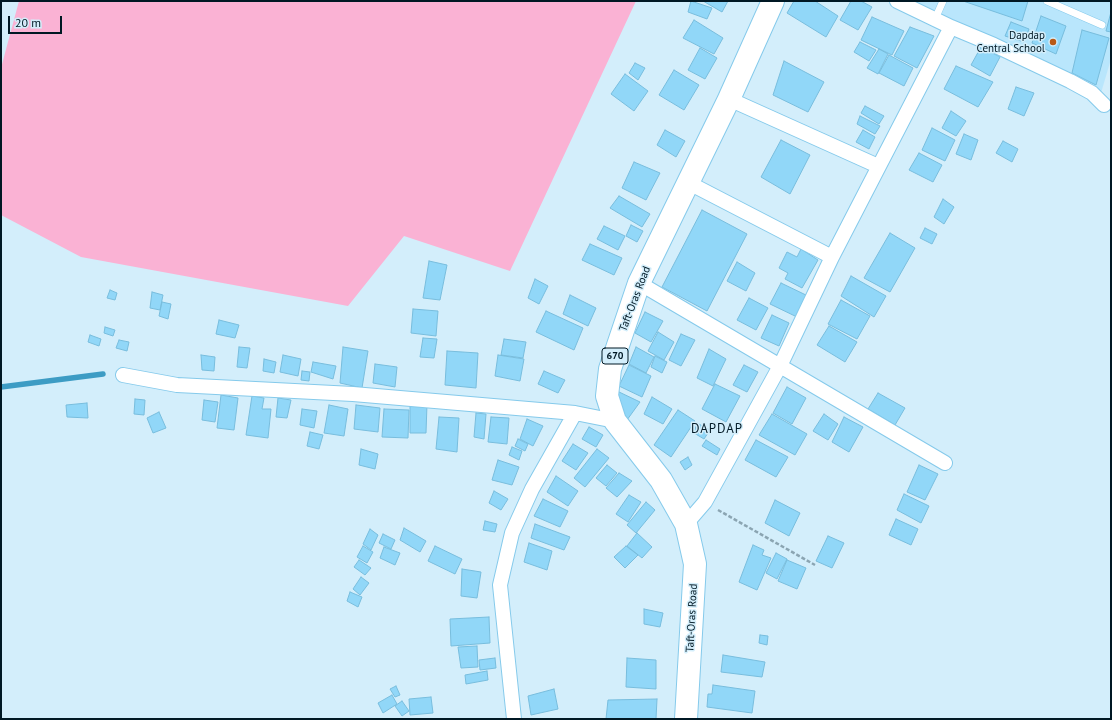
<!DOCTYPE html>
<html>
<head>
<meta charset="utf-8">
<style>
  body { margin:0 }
  #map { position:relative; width:1112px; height:720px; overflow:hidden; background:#d3eefb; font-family:"PT Sans",sans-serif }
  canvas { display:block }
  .frame { position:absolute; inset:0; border:2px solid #001824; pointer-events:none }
  .scale { position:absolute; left:8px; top:16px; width:54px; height:18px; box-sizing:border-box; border:2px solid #001824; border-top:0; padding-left:5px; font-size:12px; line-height:14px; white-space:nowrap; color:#001824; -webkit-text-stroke:3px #d3eefb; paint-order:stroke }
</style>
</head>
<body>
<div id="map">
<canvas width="1112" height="720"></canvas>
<div class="frame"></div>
<div class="scale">20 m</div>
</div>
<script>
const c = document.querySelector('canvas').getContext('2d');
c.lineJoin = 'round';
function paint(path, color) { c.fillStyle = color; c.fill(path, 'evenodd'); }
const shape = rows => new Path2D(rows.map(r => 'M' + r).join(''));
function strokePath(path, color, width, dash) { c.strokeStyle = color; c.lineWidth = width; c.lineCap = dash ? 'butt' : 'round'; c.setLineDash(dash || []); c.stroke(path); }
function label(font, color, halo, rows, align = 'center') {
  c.font = font + ' "PT Sans",sans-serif'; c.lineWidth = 3; c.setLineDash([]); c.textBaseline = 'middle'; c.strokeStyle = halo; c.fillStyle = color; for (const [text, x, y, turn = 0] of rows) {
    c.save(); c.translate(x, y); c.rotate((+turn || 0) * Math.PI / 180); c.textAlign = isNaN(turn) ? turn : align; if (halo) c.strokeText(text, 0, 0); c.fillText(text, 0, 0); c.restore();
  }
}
const built = shape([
  [910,1,1111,1,1111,59,1101,93]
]);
const green = shape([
  [19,1,636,1,510,271,404,236,348,306,81,257,1,215,1,68]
]);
const stream = shape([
  [1,387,103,374]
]);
const building = shape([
  [691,1,712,8,707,19,688,12,691,1],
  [703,1,728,1,722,12,703,1],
  [794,1,815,1,838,16,826,37,787,13,794,1],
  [851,1,861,1,872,7,858,30,840,20,851,1],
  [963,1,1028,1,1022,21,963,1],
  [1111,12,1111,32,1106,31,1111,12],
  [1041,16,1066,26,1056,54,1032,43,1041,16],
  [872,17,904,31,892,55,861,40,872,17],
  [694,20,723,38,714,54,683,38,694,20],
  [1011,22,1029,29,1024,42,1005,36,1011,22],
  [910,27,934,36,917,68,894,56,910,27],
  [1082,30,1109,38,1096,85,1072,73,1082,30],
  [860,42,876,50,869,61,854,52,860,42],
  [981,47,1000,57,990,76,971,65,981,47],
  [700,48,717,58,705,79,688,70,700,48],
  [879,49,888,54,878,74,867,68,879,49],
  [889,55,913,68,904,86,879,73,889,55],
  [784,61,824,82,808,112,773,95,784,61],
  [635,63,645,68,638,80,629,73,635,63],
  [956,66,993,82,978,107,944,89,956,66],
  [674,70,699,85,684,110,659,95,674,70],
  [625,74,648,91,634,111,611,94,625,74],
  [1016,87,1034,93,1024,116,1008,109,1016,87],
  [865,106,884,116,879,124,861,113,865,106],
  [951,111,966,121,956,136,942,128,951,111],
  [860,116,880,126,875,134,857,124,860,116],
  [932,128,955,140,945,161,922,150,932,128],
  [665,130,685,141,676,157,657,145,665,130],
  [863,130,875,137,869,149,856,142,863,130],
  [964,134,978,140,971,160,956,154,964,134],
  [781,140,810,155,790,194,761,177,781,140],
  [1003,141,1018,149,1012,162,996,153,1003,141],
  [919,153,942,165,933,182,909,170,919,153],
  [634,162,660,173,646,200,622,188,634,162],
  [619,196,650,214,642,227,610,208,619,196],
  [943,199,954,207,944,224,934,217,943,199],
  [702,210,747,234,707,311,662,287,702,210],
  [631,225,643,231,637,242,626,236,631,225],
  [604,226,625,236,618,250,597,239,604,226],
  [925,228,937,234,932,244,920,238,925,228],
  [890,233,915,248,890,292,864,278,890,233],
  [590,244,622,258,614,275,582,260,590,244],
  [801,249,818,260,802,288,785,279,788,273,779,268,787,252,797,257,801,249],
  [429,261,447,265,440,300,423,298,429,261],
  [737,262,755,273,746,291,727,281,737,262],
  [851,276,886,296,874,317,841,296,851,276],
  [535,279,548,286,539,304,528,298,535,279],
  [781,283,808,296,797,317,770,304,781,283],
  [110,290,117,293,115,300,107,298,110,290],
  [152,292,163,295,160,310,150,308,152,292],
  [570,295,596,308,588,326,563,314,570,295],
  [749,298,768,308,756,330,737,320,749,298],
  [841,300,870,316,857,339,828,324,841,300],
  [162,302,171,304,168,319,159,316,162,302],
  [413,309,438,311,436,336,411,333,413,309],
  [546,311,583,328,574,350,536,332,546,311],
  [645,312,663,321,651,342,635,333,645,312],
  [772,315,789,323,779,346,761,338,772,315],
  [219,320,239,325,235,338,216,334,219,320],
  [829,326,857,342,845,362,817,345,829,326],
  [105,327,115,330,113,336,104,333,105,327],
  [658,332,674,342,664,360,648,351,658,332],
  [681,334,695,340,681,366,669,360,681,334],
  [90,335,101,339,99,346,88,342,90,335],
  [423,338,437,339,434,358,420,357,423,338],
  [504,339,526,342,523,358,501,355,504,339],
  [119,340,129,342,127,351,116,348,119,340],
  [239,347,250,348,247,368,237,367,239,347],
  [343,347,368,351,362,388,340,383,343,347],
  [636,347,654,357,646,373,629,364,636,347],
  [709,349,726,359,713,386,697,378,709,349],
  [447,351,478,353,476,388,445,385,447,351],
  [201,355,215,357,214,371,202,370,201,355],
  [283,355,301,359,298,376,280,372,283,355],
  [498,355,524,359,520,381,495,376,498,355],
  [655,356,667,362,662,373,651,367,655,356],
  [264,359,276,362,274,373,263,371,264,359],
  [313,362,336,366,333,379,311,372,313,362],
  [375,364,397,367,395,387,373,383,375,364],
  [629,365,651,376,642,397,619,386,629,365],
  [744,365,758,372,747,392,733,385,744,365],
  [302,371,310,372,309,381,301,380,302,371],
  [544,371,565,380,558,393,538,384,544,371],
  [715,384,740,396,726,422,702,409,715,384],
  [787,387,806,398,792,424,773,413,787,387],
  [617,391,640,402,627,420,619,407,617,391],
  [878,393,905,408,895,425,868,409,878,393],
  [221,395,238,398,234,430,217,428,221,395],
  [252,396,264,398,262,409,271,409,268,438,246,435,252,396],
  [652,397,672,409,663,424,644,414,652,397],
  [278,398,291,400,287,418,276,417,278,398],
  [135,399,145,400,144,415,134,414,135,399],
  [204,400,218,402,215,422,202,420,204,400],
  [87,403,88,418,67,417,66,405,87,403],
  [410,403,427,404,426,433,410,433,410,403],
  [329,405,348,409,344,436,324,433,329,405],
  [356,405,380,408,378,432,354,429,356,405],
  [302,409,317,411,314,428,300,425,302,409],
  [384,409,409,410,408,438,382,437,384,409],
  [678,410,695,421,671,457,654,445,678,410],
  [159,412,166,428,153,433,147,418,159,412],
  [476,413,486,414,484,439,474,437,476,413],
  [772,414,807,434,795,455,759,435,772,414],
  [824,414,838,424,828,440,813,431,824,414],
  [439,417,459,418,457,452,436,449,439,417],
  [491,417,509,418,507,444,488,442,491,417],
  [844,417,863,427,849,452,832,442,844,417],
  [527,419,543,426,533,446,520,439,527,419],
  [697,423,710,430,704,439,694,433,697,423],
  [589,427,603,435,596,447,582,439,589,427],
  [310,432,323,435,319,449,307,446,310,432],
  [518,439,528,444,525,451,515,446,518,439],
  [706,440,720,449,717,455,702,446,706,440],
  [756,440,788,457,776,477,745,460,756,440],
  [573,444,588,453,576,470,562,461,573,444],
  [512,447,522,451,519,460,509,455,512,447],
  [361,449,378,454,375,469,359,465,361,449],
  [597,449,609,458,585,487,574,478,597,449],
  [688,457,692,465,685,470,680,462,688,457],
  [498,460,519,467,512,485,492,480,498,460],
  [607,465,617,473,606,486,596,478,607,465],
  [919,465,938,474,925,500,907,492,919,465],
  [619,473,632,481,617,497,606,488,619,473],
  [556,476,578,491,568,506,547,492,556,476],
  [494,491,508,499,501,510,489,503,494,491],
  [904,494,929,506,921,523,897,510,904,494],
  [629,495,641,502,628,522,616,514,629,495],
  [543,499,568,511,560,527,534,516,543,499],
  [775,500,800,513,789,536,765,523,775,500],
  [646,502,655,510,636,533,627,525,646,502],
  [896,519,918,529,911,545,889,535,896,519],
  [485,521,497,524,495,532,483,530,485,521],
  [535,524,570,537,564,550,531,538,535,524],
  [404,528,426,541,420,552,400,540,404,528],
  [370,529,378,535,371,550,363,544,370,529],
  [637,533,652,547,642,558,627,546,637,533],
  [383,534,395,540,391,549,379,543,383,534],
  [828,536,844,543,832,568,816,561,828,536],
  [529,543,552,551,547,570,524,562,529,543],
  [753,545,764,550,762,555,771,558,757,590,739,582,753,545],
  [363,546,373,552,367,563,357,557,363,546],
  [435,546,462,559,455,574,428,561,435,546],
  [626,546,638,555,625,568,614,557,626,546],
  [384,547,400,553,395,565,380,558,384,547],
  [776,553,787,559,777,579,766,573,776,553],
  [359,560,371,568,365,575,354,567,359,560],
  [787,560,806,568,797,589,778,581,787,560],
  [462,569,481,572,477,598,461,596,462,569],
  [361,577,369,583,360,595,353,589,361,577],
  [350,592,362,597,358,607,347,601,350,592],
  [644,609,663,613,660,627,644,624,644,609],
  [489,617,490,643,451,646,450,619,489,617],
  [760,635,768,636,767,645,759,643,760,635],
  [477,646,478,667,461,668,458,647,477,646],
  [723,655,765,662,762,677,721,672,723,655],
  [495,658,496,668,480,670,479,660,495,658],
  [627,658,656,660,656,689,626,687,627,658],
  [487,671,488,680,466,684,465,675,487,671],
  [713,685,755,691,752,713,707,707,708,694,712,694,713,685],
  [396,686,400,695,395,697,390,689,396,686],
  [554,689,558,709,531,715,528,696,554,689],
  [392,695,397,704,383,713,378,703,392,695],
  [431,697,433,713,410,715,409,699,431,697],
  [657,699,656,719,606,719,608,700,657,699],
  [402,701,409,711,402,716,395,706,402,701]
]);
const path = shape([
  [718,510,815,565]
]);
const lane = shape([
  [1047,1,1102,25],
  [935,19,943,1]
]);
const street = shape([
  [951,27,994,45,1070,81,1092,93,1104,105],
  [729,99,878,166],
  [687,182,832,257],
  [639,283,945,463],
  [123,375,177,385,353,394,575,413,615,421],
  [686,524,705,502,780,366,832,257,951,27,897,1],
  [514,719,500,585,512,533,532,489,575,413]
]);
const primary = shape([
  [686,719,695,564,686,524,661,480,615,421,607,396,610,369,639,283,729,99,773,1]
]);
const markers = [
  [1053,42,4,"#b95915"]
];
const shields = [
  [615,356,26]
];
const shieldNames = [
  ["670",615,356]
];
const poiNames = [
  ["Dapdap",1045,36],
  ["Central School",1045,49]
];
const streetNames = [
  ["Taft-Oras Road",635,299,-69],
  ["Taft-Oras Road",692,618,-87]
];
const quarterNames = [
  ["DAPDAP",717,429]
];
paint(built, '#b9e6fc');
paint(green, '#fab2d4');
strokePath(stream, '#3d9cc4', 5.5);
paint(building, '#91d7f8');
strokePath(building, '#78bddd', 1);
strokePath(lane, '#85caeb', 8);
strokePath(street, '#85caeb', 16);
strokePath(primary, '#85caeb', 24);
strokePath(path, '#8ba5b2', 2.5, [4, 2]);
strokePath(lane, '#fff', 7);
strokePath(street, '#fff', 14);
strokePath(primary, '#fff', 22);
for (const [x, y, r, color] of markers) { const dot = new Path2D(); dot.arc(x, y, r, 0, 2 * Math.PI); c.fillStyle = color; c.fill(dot); strokePath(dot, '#d3eefb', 1.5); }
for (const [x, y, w] of shields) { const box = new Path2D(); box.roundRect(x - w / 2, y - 8, w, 16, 3); c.fillStyle = '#d3eefb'; c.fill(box); strokePath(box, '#001824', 1); }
label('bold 10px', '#001824', null, shieldNames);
label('11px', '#001824', '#d3eefb', poiNames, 'right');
label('11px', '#001824', '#d3eefb', streetNames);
c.letterSpacing = '1px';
label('13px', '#001824', '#d3eefb', quarterNames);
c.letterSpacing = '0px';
</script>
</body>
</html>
